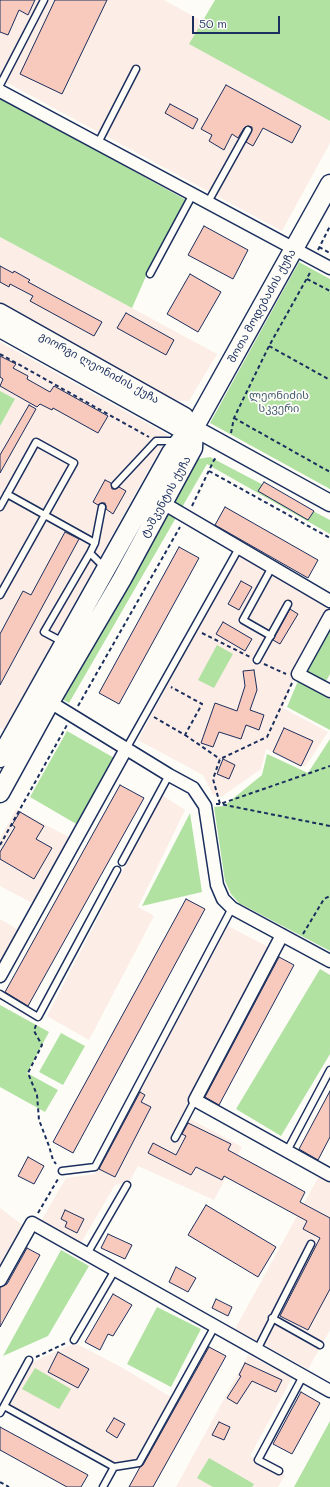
<!DOCTYPE html>
<html>
<head>
<meta charset="utf-8">
<style>
  body { margin:0 }
  #map { position:relative; width:330px; height:1487px; overflow:hidden; background:#fdfcf7; font-family:Mali,sans-serif }
  canvas { display:block }
  .scale { position:absolute; left:192px; top:16px; width:88px; height:18px; box-sizing:border-box; border:2px solid #1b2f5e; border-top:0; padding-left:5px; font-size:12px; line-height:14px; white-space:nowrap; color:#1b2f5e; -webkit-text-stroke:3px #fdfcf7; paint-order:stroke }
</style>
</head>
<body>
<div id="map">
<canvas width="330" height="1487"></canvas>
<div class="scale">50 m</div>
</div>
<script>
const c = document.querySelector('canvas').getContext('2d');
c.lineJoin = 'round';
function paint(path, color) { c.fillStyle = color; c.fill(path, 'evenodd'); }
const shape = rows => new Path2D(rows.map(r => 'M' + r).join(''));
function strokePath(path, color, width, dash) { c.strokeStyle = color; c.lineWidth = width; c.lineCap = dash ? 'butt' : 'round'; c.setLineDash(dash || []); c.stroke(path); }
function label(font, color, halo, rows, align = 'center') {
  c.font = font + ' Mali,"Noto Sans Georgian",sans-serif'; c.lineWidth = 3.5; c.setLineDash([]); c.textBaseline = 'middle'; c.strokeStyle = halo; c.fillStyle = color; for (const [text, x, y, turn = 0] of rows) {
    c.save(); c.translate(x, y); c.rotate((+turn || 0) * Math.PI / 180); c.textAlign = isNaN(turn) ? turn : align; if (halo) c.strokeText(text, 0, 0); c.fillText(text, 0, 0); c.restore();
  }
}
const built = shape([
  [0,0,164,0,202,21,190,44,330,121,330,143,282,231,0,79],
  [0,237,217,354,189,401,173,400,0,303],
  [0,342,168,435,4,730,0,728,0,426,15,399,0,391],
  [239,551,330,604,330,611,296,672,283,708,328,732,305,767,266,749,261,769,221,797,213,795,203,775,138,740],
  [162,795,185,810,138,907,154,916,89,1040,47,1016],
  [16,809,72,839,36,905,0,886,0,839],
  [0,919,20,931,0,967],
  [228,926,270,948,183,1115,242,1147,214,1200,138,1166,129,1182,115,1185,81,1243,40,1223,66,1178,95,1174],
  [319,1176,330,1182,330,1330,308,1369,235,1329],
  [0,1208,24,1226,0,1267],
  [75,1343,121,1367,171,1397,136,1459,113,1463,10,1405,33,1362],
  [248,1355,292,1378,250,1456,285,1475,278,1487,176,1487]
]);
const green = shape([
  [215,0,330,0,330,121,189,44],
  [0,97,186,200,147,274,132,308,0,237],
  [299,262,330,279,330,489,210,423],
  [0,391,15,399,0,426],
  [210,457,330,520,330,534,207,464,69,703,60,698,129,586,198,459],
  [330,625,330,674,325,683,304,671],
  [217,645,233,654,214,688,198,680],
  [298,681,330,699,330,730,287,707],
  [67,731,116,759,78,825,30,797],
  [330,739,330,951,239,903,231,894,225,881,214,807,224,806,262,775,267,754,308,773],
  [190,813,202,892,142,906],
  [320,969,330,975,330,1054,281,1136,236,1109],
  [0,1005,49,1032,27,1073,58,1090,45,1112,0,1087],
  [61,1033,85,1046,63,1085,39,1072],
  [61,1250,89,1266,48,1336,3,1356],
  [157,1307,201,1329,171,1387,127,1364],
  [35,1368,71,1389,59,1409,22,1389],
  [330,1421,330,1487,294,1487],
  [209,1458,254,1484,252,1487,213,1487,197,1478]
]);
const building = shape([
  [0,0,35,0,28,15,19,10,8,35,0,32,0,0],
  [55,0,107,0,62,94,20,74,55,0],
  [226,85,301,126,292,143,263,128,253,146,246,142,252,130,252,127,248,126,244,128,238,138,232,134,224,150,209,141,212,135,201,129,226,85],
  [170,104,198,119,193,129,165,113,170,104],
  [204,226,248,250,233,279,188,255,204,226],
  [0,266,13,273,14,271,30,280,28,282,102,322,94,336,30,301,33,296,10,284,9,287,0,282,0,266],
  [190,274,221,292,198,332,167,314,190,274],
  [126,313,174,340,166,355,117,328,126,313],
  [0,356,16,364,13,368,28,376,27,379,50,392,54,386,108,416,98,433,53,408,52,410,40,404,37,407,0,386,3,379,0,377,0,356],
  [29,405,36,409,0,473,0,455,29,405],
  [105,480,111,483,112,489,116,489,119,487,126,491,113,514,106,509,106,506,105,503,101,503,98,505,93,502,105,480],
  [264,482,314,511,308,520,258,491,264,482],
  [225,507,318,560,308,578,215,525,225,507],
  [65,532,79,539,0,685,0,634,23,591,31,595,65,532],
  [179,547,199,558,119,704,99,693,179,547],
  [241,581,252,587,239,610,228,604,241,581],
  [290,609,298,614,280,644,273,640,290,609],
  [223,622,252,639,245,651,216,634,223,622],
  [254,670,257,690,250,710,264,715,259,730,246,725,241,739,219,732,213,747,201,743,215,703,237,711,245,686,243,671,254,670],
  [284,728,313,741,301,766,273,752,284,728],
  [223,759,235,765,229,779,217,774,223,759],
  [120,785,144,798,28,1006,5,992,120,785],
  [20,812,44,826,36,839,52,848,34,879,0,859,0,852,15,827,12,825,20,812],
  [186,899,205,909,73,1153,53,1142,186,899],
  [279,957,294,965,219,1105,205,1097,279,957],
  [330,1091,330,1137,318,1160,299,1149,330,1091],
  [140,1092,145,1095,141,1102,151,1107,115,1177,99,1169,140,1092],
  [188,1123,231,1144,228,1150,305,1192,300,1202,330,1218,330,1289,308,1330,280,1316,320,1238,303,1229,307,1221,224,1176,222,1180,196,1167,191,1175,148,1153,153,1143,176,1155,186,1136,182,1134,188,1123],
  [28,1157,44,1166,34,1184,18,1176,28,1157],
  [206,1205,276,1247,258,1277,188,1235,206,1205],
  [65,1210,84,1219,77,1233,65,1227,67,1222,61,1219,65,1210],
  [108,1234,132,1245,125,1259,101,1248,108,1234],
  [27,1248,40,1255,0,1327,0,1287,7,1284,27,1248],
  [176,1267,196,1278,188,1292,169,1282,176,1267],
  [113,1294,132,1305,113,1336,108,1334,100,1350,85,1342,113,1294],
  [216,1299,232,1307,228,1316,212,1308,216,1299],
  [209,1347,226,1356,153,1487,129,1487,140,1467,143,1465,209,1347],
  [58,1352,89,1369,78,1388,48,1372,58,1352],
  [245,1363,282,1380,276,1392,252,1381,237,1404,227,1398,241,1376,239,1375,245,1363],
  [301,1392,320,1403,292,1454,273,1444,301,1392],
  [114,1418,125,1424,117,1438,106,1431,114,1418],
  [219,1422,230,1427,224,1440,212,1435,219,1422],
  [0,1427,88,1475,81,1487,67,1487,0,1450,0,1427]
]);
const path = shape([
  [319,247,330,253],
  [318,250,330,226],
  [307,279,330,291],
  [269,346,330,380],
  [0,354,149,437],
  [234,418,330,472],
  [231,433,234,418,269,346,311,271],
  [209,471,330,538],
  [192,506,214,460,217,457],
  [202,633,250,657],
  [264,664,286,674],
  [292,683,267,737,220,759,213,779,220,804,330,766],
  [78,706,180,527],
  [154,717,185,735,202,704,171,687],
  [185,735,220,759],
  [216,804,220,804,330,826],
  [0,845,67,725],
  [303,934,324,899,330,896],
  [36,1025,34,1031,42,1045,28,1073,37,1095,39,1120,49,1146,53,1160,56,1164],
  [38,1213,58,1179],
  [36,1357,66,1343],
  [0,1482,9,1487]
]);
const service = shape([
  [0,85,44,0],
  [98,143,136,69],
  [208,202,248,130],
  [150,274,193,194],
  [115,485,156,441,176,441],
  [7,494,95,543],
  [0,507,36,442,74,463,0,595],
  [90,553,95,543,102,507],
  [271,636,243,620,272,567],
  [63,642,44,632,90,553,105,568],
  [257,660,288,604],
  [126,749,239,548],
  [122,862,169,775],
  [0,994,38,1017,117,870],
  [175,1138,195,1100],
  [287,1151,330,1070],
  [62,1171,95,1167,232,908],
  [87,1254,127,1185],
  [272,1318,320,1345],
  [74,1340,115,1270],
  [257,1350,311,1244],
  [4,1406,29,1360],
  [0,1413,4,1406,114,1467,103,1487],
  [114,1467,139,1463,215,1326],
  [279,1471,258,1460,303,1376]
]);
const minor = shape([
  [0,91,330,268],
  [163,503,330,601],
  [330,616,298,674,330,691],
  [50,702,169,775,193,788,205,806,217,885,223,899,232,908,330,961],
  [282,935,195,1100,330,1175],
  [0,976,126,749],
  [0,1280,32,1223,330,1391]
]);
const tertiary = shape([
  [0,312,185,416,194,428,330,503],
  [0,329,178,428,194,428]
]);
const secondary = shape([
  [0,758,171,453,180,441,194,428,330,184],
  [0,793,50,702,122,579,193,448,194,428]
]);
const streetNames = [
  ["შოთა მოდებაძის ქუჩა",262,306,-61],
  ["გიორგი ლეონიძის ქუჩა",99,368,29],
  ["ტაშკენტის ქუჩა",166,497,-61]
];
const parkNames = [
  ["ლეონიძის",279,396],
  ["სკვერი",279,409]
];
paint(built, '#fcede6');
paint(green, '#b1e2a2');
paint(building, '#f8cabd');
strokePath(building, '#1b2f5e', 1);
strokePath(service, '#1b2f5e', 9);
strokePath(minor, '#1b2f5e', 15);
strokePath(tertiary, '#1b2f5e', 19);
strokePath(secondary, '#1b2f5e', 21);
strokePath(path, '#1b2f5e', 2, [4, 3]);
strokePath(service, '#fdfcf7', 6);
strokePath(minor, '#fdfcf7', 12);
strokePath(tertiary, '#fdfcf7', 16);
strokePath(secondary, '#fdfcf7', 18);
label('11px', '#1b2f5e', '#fdfcf7', streetNames);
label('11px', '#405c6f', '#fdfcf7', parkNames);
</script>
</body>
</html>
